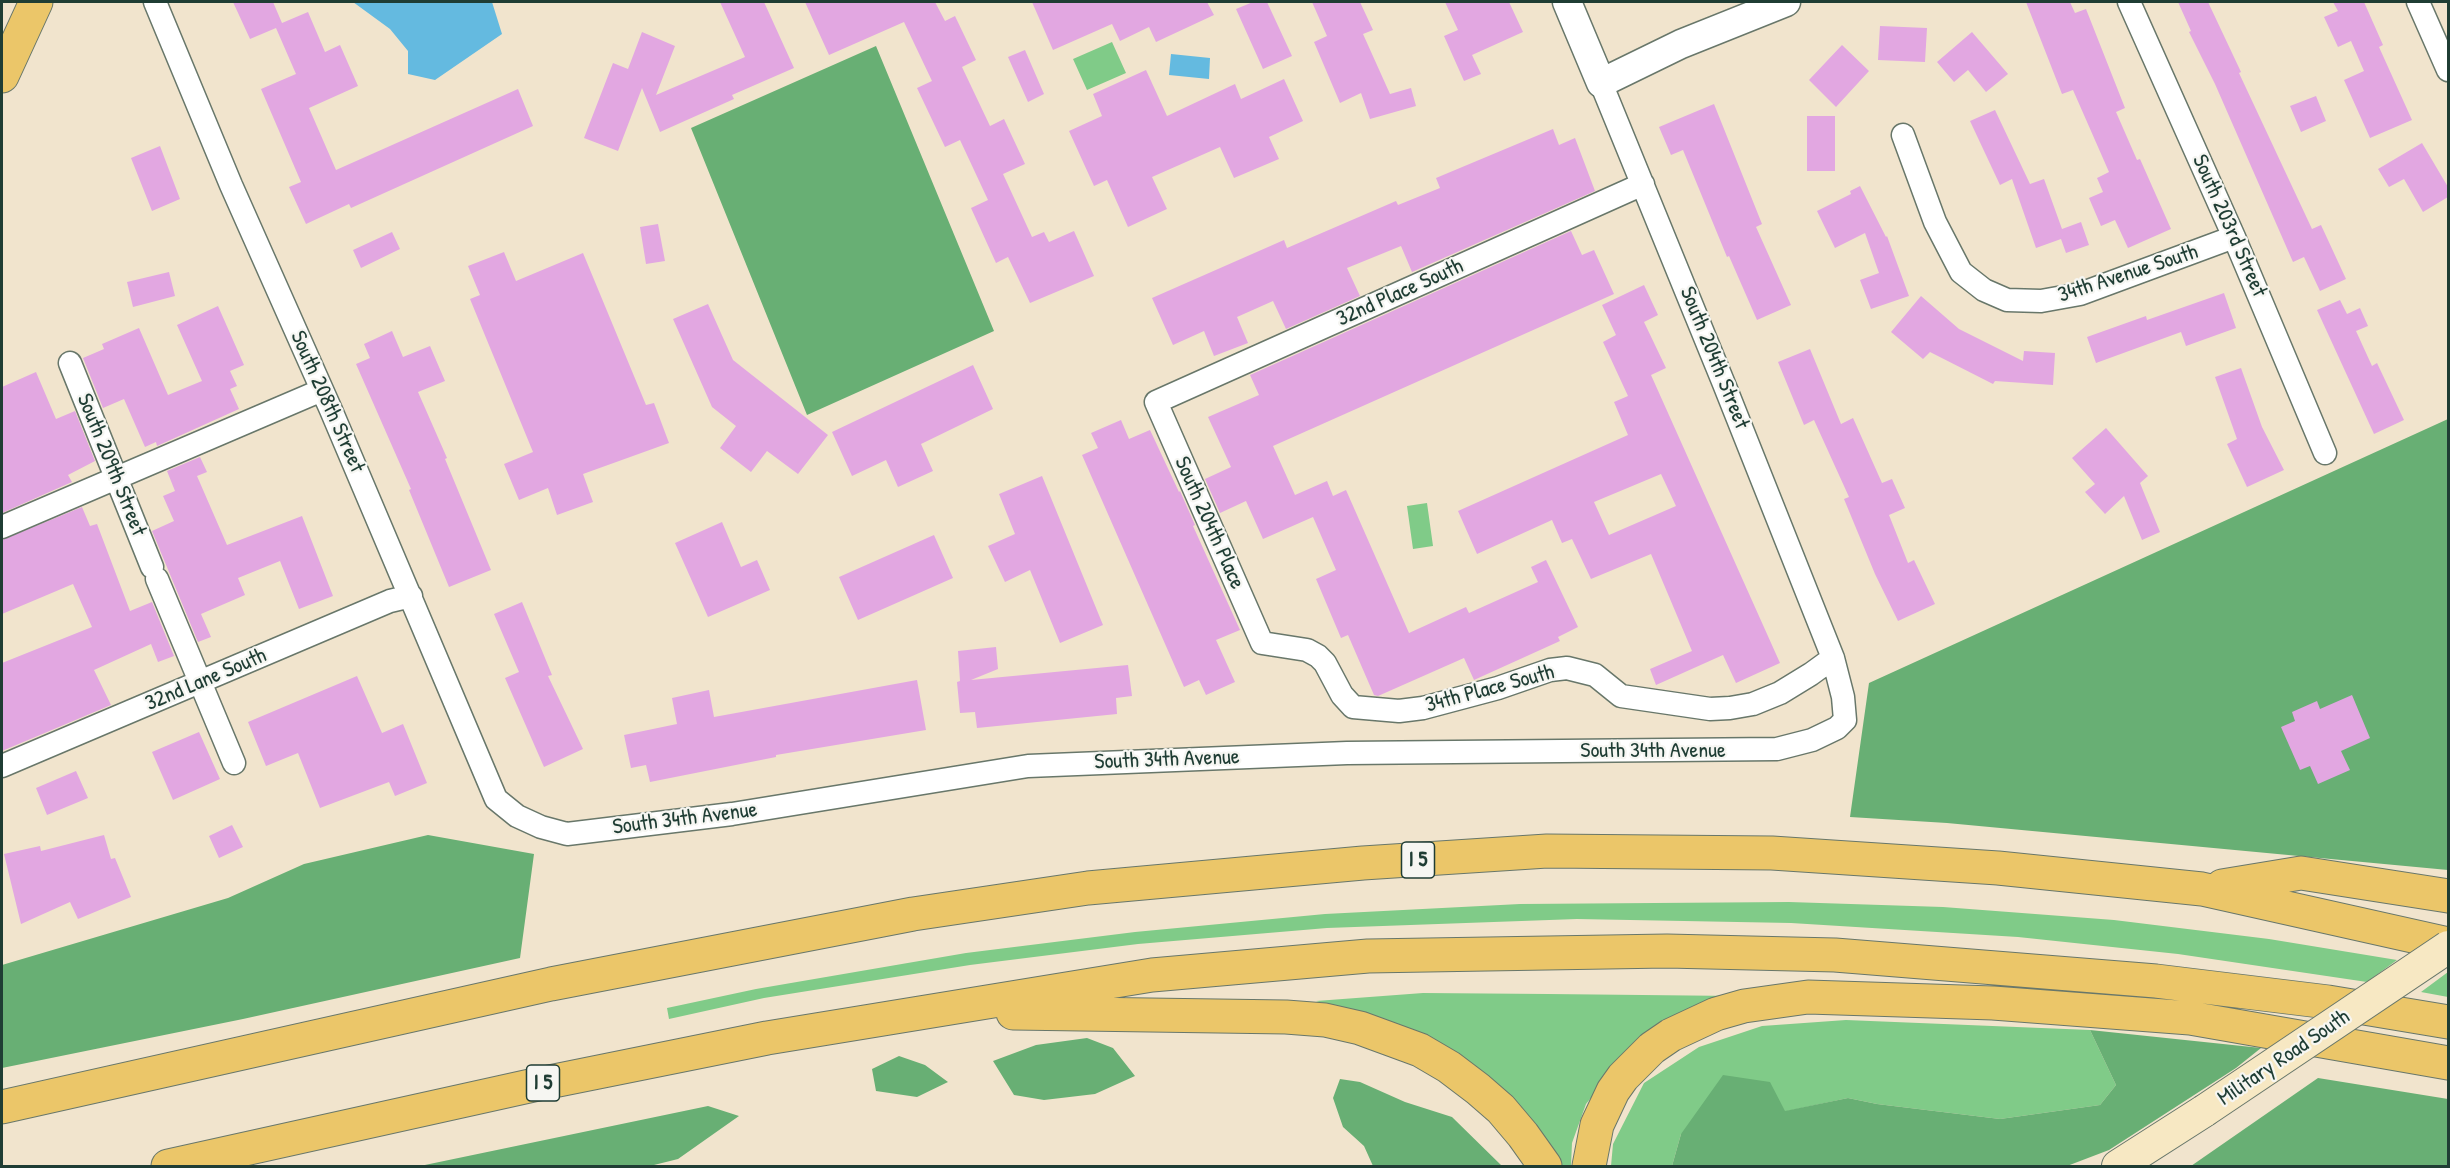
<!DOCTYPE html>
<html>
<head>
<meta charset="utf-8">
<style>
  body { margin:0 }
  #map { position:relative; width:2450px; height:1168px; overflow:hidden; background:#f1e4cd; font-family:"Patrick Hand",sans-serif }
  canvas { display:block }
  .frame { position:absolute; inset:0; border:3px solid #1f3d34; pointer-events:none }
</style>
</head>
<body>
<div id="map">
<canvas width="2450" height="1168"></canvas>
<div class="frame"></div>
</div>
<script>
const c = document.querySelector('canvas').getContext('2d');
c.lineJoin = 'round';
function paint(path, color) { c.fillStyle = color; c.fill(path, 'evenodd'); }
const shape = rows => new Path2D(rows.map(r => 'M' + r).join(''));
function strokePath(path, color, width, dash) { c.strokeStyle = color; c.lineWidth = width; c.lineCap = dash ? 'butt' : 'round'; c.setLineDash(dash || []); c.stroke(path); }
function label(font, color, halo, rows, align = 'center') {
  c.font = font + ' "Patrick Hand",sans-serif'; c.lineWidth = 4.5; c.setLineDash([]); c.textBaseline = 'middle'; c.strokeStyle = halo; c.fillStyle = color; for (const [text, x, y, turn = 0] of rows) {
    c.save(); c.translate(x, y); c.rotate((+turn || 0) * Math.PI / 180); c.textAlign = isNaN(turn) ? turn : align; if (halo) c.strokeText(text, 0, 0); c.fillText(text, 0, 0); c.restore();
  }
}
const green = shape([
  [1112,42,1126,73,1087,90,1073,59],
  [1427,503,1433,546,1413,549,1407,506],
  [1789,902,1943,907,2114,920,2269,939,2397,960,2367,982,2178,954,2018,937,1791,923,1577,919,1327,928,1138,944,970,965,764,998,669,1019,667,1008,756,989,966,953,1135,932,1325,914,1520,904],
  [2448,972,2448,997,2421,992],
  [1423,993,1548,994,1737,996,1630,1049,1586,1104,1572,1143,1571,1166,1556,1166,1386,1023,1316,1001],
  [1846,1020,2090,1030,2116,1085,2100,1105,2000,1119,1877,1104,1848,1098,1681,1134,1672,1166,1611,1166,1613,1144,1644,1083,1699,1047,1762,1026]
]);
const forest = shape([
  [876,46,994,331,807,415,691,128],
  [2448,419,2448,870,1947,823,1850,817,1869,683],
  [428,835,534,854,520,958,243,1019,2,1068,2,965,228,898,304,864],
  [2090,1030,2261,1048,2236,1068,2109,1150,2067,1166,1672,1166,1681,1134,1723,1075,1770,1082,1785,1111,1848,1098,1877,1104,2000,1119,2100,1105,2116,1085],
  [1087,1038,1113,1048,1135,1076,1095,1094,1044,1100,1014,1095,993,1061,1036,1045],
  [899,1056,925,1065,948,1082,917,1097,876,1091,872,1069],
  [2318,1078,2448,1099,2448,1166,2191,1166],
  [1340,1079,1360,1082,1405,1102,1452,1117,1502,1166,1373,1166,1364,1146,1343,1127,1333,1098],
  [708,1106,739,1116,678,1159,650,1166,420,1166]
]);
const water = shape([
  [353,2,492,2,502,34,435,80,408,74,408,51,390,29],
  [1171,54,1210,58,1209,79,1169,75]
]);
const building = shape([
  [233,2,273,2,282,23,308,12,325,52,340,45,358,86,309,108,336,170,518,89,533,126,351,208,349,204,306,224,289,187,301,182,261,89,296,74,276,28,250,39],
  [720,2,764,2,794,68,732,95,734,99,660,132,642,88,618,151,584,138,613,63,628,69,642,32,675,46,656,95,745,57],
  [805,2,935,2,945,21,955,16,976,60,962,67,990,126,1004,119,1025,164,1003,174,1032,237,1044,232,1049,242,1074,231,1094,276,1030,303,1008,257,996,263,971,208,988,200,960,140,945,147,917,88,932,81,904,22,829,55],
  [1032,2,1207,2,1214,15,1156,42,1149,27,1120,41,1112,24,1053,50],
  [1253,2,1267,2,1292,56,1263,69,1236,9],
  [1312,2,1360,2,1373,30,1363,34,1390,94,1411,88,1416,106,1370,119,1361,93,1340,103,1314,42,1327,36],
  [1445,2,1509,2,1523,32,1472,55,1481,74,1464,81,1444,36,1458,30],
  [2026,2,2070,2,2075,13,2086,9,2125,108,2116,112,2137,160,2140,159,2171,229,2128,248,2115,220,2101,226,2089,198,2103,192,2097,178,2109,172,2073,90,2062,94],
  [2178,2,2208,2,2241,72,2239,73,2312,229,2321,225,2346,279,2320,291,2304,257,2293,262,2215,84,2189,32,2191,31],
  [2333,2,2364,2,2383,45,2379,47,2412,120,2370,138,2344,80,2364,71,2351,41,2338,47,2324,17,2338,11],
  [1880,26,1927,28,1925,62,1878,60],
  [1972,32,2008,74,1986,92,1968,70,1954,82,1937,62],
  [1842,45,1869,71,1836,107,1809,80],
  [1025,50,1044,94,1028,102,1008,57],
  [1146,70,1167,116,1235,84,1241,99,1284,79,1303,121,1269,137,1279,159,1234,178,1220,147,1152,177,1167,209,1128,227,1107,180,1094,186,1069,131,1102,116,1093,94],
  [2316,96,2326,121,2301,132,2290,106],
  [1714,104,1762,224,1756,227,1791,305,1757,320,1729,256,1727,257,1683,150,1671,155,1659,127],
  [1995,110,2030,184,2044,179,2062,229,2081,222,2089,245,2066,253,2061,239,2036,248,2012,179,2000,185,1970,121],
  [1807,116,1835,116,1835,171,1807,171],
  [1553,129,1559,145,1575,138,1595,191,1412,272,1401,246,1347,268,1360,296,1286,329,1273,301,1237,317,1248,343,1214,356,1204,331,1173,345,1152,298,1284,240,1287,248,1396,201,1398,205,1440,188,1436,178],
  [2422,143,2448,187,2448,197,2423,212,2404,179,2389,187,2378,169],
  [160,146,180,199,152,211,131,158],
  [1860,186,1886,237,1887,236,1909,296,1871,309,1860,280,1879,273,1865,233,1835,248,1817,211,1851,194,1850,191],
  [658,224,665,261,646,264,640,227],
  [1571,231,1582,255,1594,250,1614,294,1273,446,1295,495,1327,481,1333,496,1346,490,1409,633,1466,607,1469,613,1538,582,1531,567,1546,560,1578,627,1558,637,1560,641,1474,680,1464,658,1378,696,1374,695,1348,635,1341,638,1316,579,1336,570,1313,517,1263,539,1246,501,1220,513,1205,479,1231,467,1208,417,1259,395,1250,375],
  [392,232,400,249,361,268,353,250],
  [504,252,516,281,583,253,646,405,654,403,669,443,583,474,593,502,557,515,548,488,519,500,504,464,533,452,470,299,480,295,468,266],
  [169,272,175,296,133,307,127,282],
  [1644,285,1658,315,1644,322,1666,368,1651,375,1780,663,1736,683,1723,655,1656,685,1650,669,1692,651,1651,554,1591,579,1572,539,1562,543,1552,520,1477,554,1458,511,1628,435,1614,402,1628,396,1603,342,1616,335,1602,305],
  [1661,474,1676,506,1609,535,1594,502],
  [2224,293,2236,328,2186,346,2181,332,2096,363,2087,337,2146,316,2147,320],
  [1921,296,1959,329,2023,361,2024,351,2055,353,2053,385,1995,381,1993,384,1930,352,1923,359,1891,332],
  [2340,300,2347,314,2360,308,2368,326,2356,331,2372,366,2377,363,2404,420,2374,434,2317,310],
  [708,304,733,360,828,435,798,474,767,451,751,472,720,448,736,426,712,407,673,319],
  [218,306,244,365,230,371,237,386,230,389,239,409,157,446,156,442,145,447,124,399,103,408,83,358,104,349,102,344,139,328,168,395,202,381,177,325],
  [392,331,403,357,430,346,445,381,418,392,447,458,445,459,491,570,449,587,409,490,411,489,356,364,370,358,364,344],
  [1810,349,1841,424,1853,418,1882,483,1892,479,1905,508,1889,515,1908,563,1914,560,1935,604,1898,621,1875,574,1844,499,1849,497,1814,420,1804,425,1778,362],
  [973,365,993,409,921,444,933,471,898,487,886,460,852,476,832,432],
  [2241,368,2262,427,2284,470,2247,487,2227,444,2237,439,2215,377],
  [36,372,56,419,75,411,95,461,68,475,72,482,2,513,2,387],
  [1121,420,1129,439,1150,430,1179,492,1180,491,1195,525,1193,526,1240,630,1216,640,1235,682,1206,695,1199,680,1184,687,1082,455,1098,448,1091,433],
  [2106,428,2148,476,2140,483,2160,532,2142,540,2124,496,2105,514,2085,492,2095,484,2072,458],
  [200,457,207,472,197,476,227,545,302,516,333,596,299,609,280,561,238,578,245,595,201,614,211,637,198,642,152,531,174,521,163,496,175,491,167,471],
  [1042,476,1103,625,1060,643,1030,570,1005,582,988,546,1015,534,999,494],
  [82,507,90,526,97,524,130,611,152,602,174,656,158,662,151,644,94,670,111,705,2,751,2,663,92,627,73,584,2,614,2,540],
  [722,522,741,567,757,560,770,590,708,617,675,543],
  [934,535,953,578,858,620,839,577],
  [522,602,552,675,548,676,583,749,544,767,505,678,519,672,494,614],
  [996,647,998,669,971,680,1128,665,1132,696,1116,698,1117,714,977,728,975,712,960,713,957,682,960,681,958,651],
  [357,676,382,733,403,724,427,783,395,796,389,782,320,808,298,753,266,766,248,722],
  [917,680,926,730,776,755,776,757,650,782,646,765,631,768,624,735,677,724,672,698,709,690,714,717],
  [2352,695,2370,738,2341,751,2350,770,2318,784,2310,766,2300,770,2281,727,2295,721,2292,712,2317,701,2320,709],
  [199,732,220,779,173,800,152,752],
  [76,771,88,798,47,815,36,788],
  [232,825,243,847,219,858,209,836],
  [104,835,111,859,115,858,131,897,78,919,70,902,21,924,4,854,40,846,41,851]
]);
const minor = shape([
  [155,2,231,185,331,410,496,799,517,816,541,827,567,834,732,814,1028,766,1347,753,1777,749,1812,740,1837,728,1845,720,1843,697,1833,658,1724,384,1601,83],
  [2129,2,2234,237,2325,453],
  [2418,2,2448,70],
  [1903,135,1935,222,1961,272,1984,290,2007,300,2041,301,2080,294,2234,237],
  [1643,184,1156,402,1262,643,1307,650,1318,656,1325,663,1342,695,1353,707,1399,711,1423,708,1498,688,1550,670,1567,668,1595,675,1621,696,1710,709,1730,708,1753,704,1780,693,1811,674,1833,658],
  [70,363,152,567],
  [2,527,322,390],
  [157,579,234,763],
  [2,766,390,601,411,596]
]);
const tertiary = shape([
  [1567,2,1601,83,1681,44,1786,2]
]);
const secondary = shape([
  [2118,1166,2204,1111]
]);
const motorway = shape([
  [2,76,36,2],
  [2222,886,2301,873,2448,896],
  [1013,1013,1286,1017,1325,1020,1360,1028,1420,1050,1449,1067,1478,1089,1501,1109,1523,1135,1545,1166],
  [2,1107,551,984,913,914,1088,888,1363,863,1547,851,1772,853,1998,868,2202,889,2448,944],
  [168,1166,534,1085,767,1038,1152,975,1368,956,1667,951,1835,955,2156,981,2328,1002,2448,1022],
  [1589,1166,1597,1125,1613,1091,1623,1077,1652,1048,1671,1035,1716,1014,1744,1006,1808,997,1993,1003,2190,1018,2448,1063]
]);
const secondaryBridge = shape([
  [2204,1111,2448,947]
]);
const shields = [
  [1418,860,33],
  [543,1083,33]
];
const shieldNames = [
  ["I 5",1418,860],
  ["I 5",543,1083]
];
const streetNames = [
  ["South 203rd Street",2229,226,66],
  ["34th Avenue South",2128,274,-18],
  ["32nd Place South",1400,293,-24],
  ["South 204th Street",1714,358,68],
  ["South 208th Street",327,402,66],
  ["South 209th Street",111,465,68],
  ["South 204th Place",1209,523,66],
  ["32nd Lane South",206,680,-23],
  ["34th Place South",1490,689,-15],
  ["South 34th Avenue",1653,751],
  ["South 34th Avenue",1167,760,-2],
  ["South 34th Avenue",685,819,-7],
  ["Military Road South",2284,1058,-34]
];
paint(green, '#80cb88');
paint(forest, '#68af74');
paint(water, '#64bae0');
paint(building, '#e2a7e1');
strokePath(minor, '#68776a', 25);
strokePath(tertiary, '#68776a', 31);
strokePath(secondary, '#68776a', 34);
strokePath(motorway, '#68776a', 35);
strokePath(minor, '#fff', 22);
strokePath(tertiary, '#fff', 28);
strokePath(secondary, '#f7e8c3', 32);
strokePath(motorway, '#ebc669', 33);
strokePath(secondaryBridge, '#68776a', 34, []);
strokePath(secondaryBridge, '#f7e8c3', 32);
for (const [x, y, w] of shields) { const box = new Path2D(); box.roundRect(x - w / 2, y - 18, w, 36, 4.5); c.fillStyle = '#f6f6f2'; c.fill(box); strokePath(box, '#1f3d34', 1.5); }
label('bold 21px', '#1f3d34', null, shieldNames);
label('22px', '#1f3d34', '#f6f6f2', streetNames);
</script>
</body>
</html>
